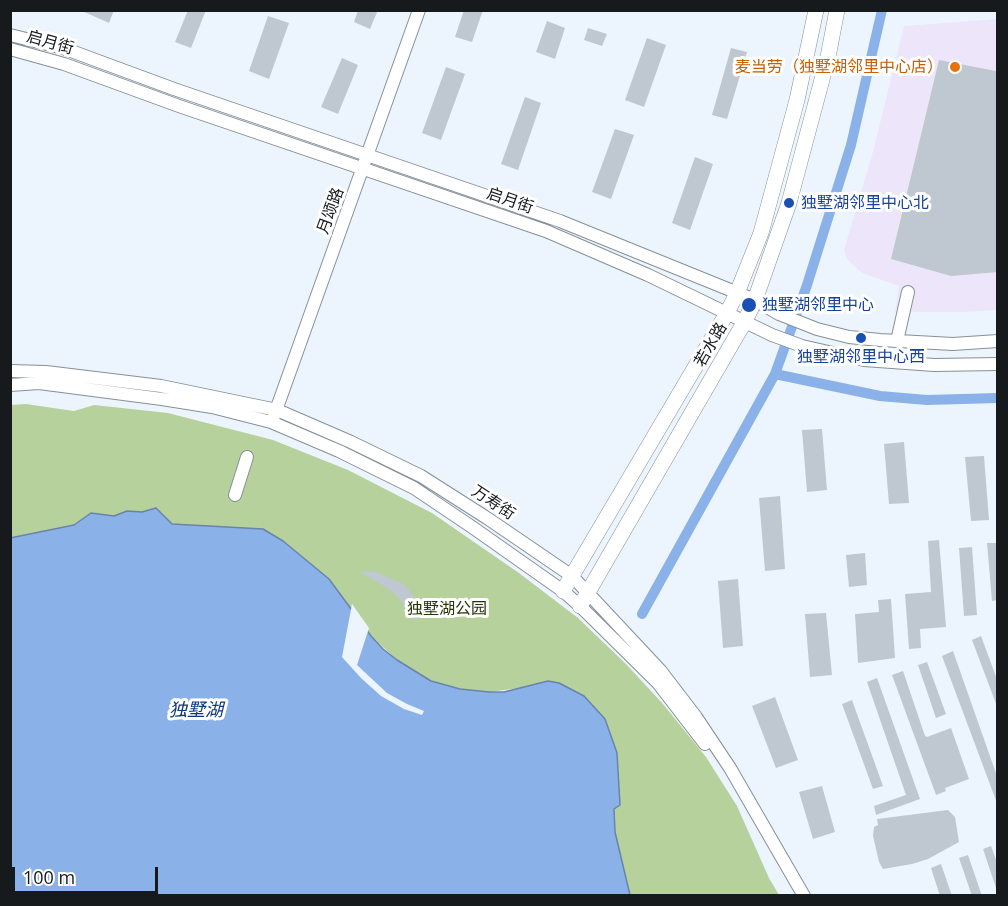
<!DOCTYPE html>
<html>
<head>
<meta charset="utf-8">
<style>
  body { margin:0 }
  #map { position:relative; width:1008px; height:906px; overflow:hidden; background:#ecf5fe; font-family:"Open Sans",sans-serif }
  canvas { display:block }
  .frame { position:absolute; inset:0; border:12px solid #161a1d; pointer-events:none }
  .scale { position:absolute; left:12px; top:867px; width:146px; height:27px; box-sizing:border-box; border:3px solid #161a1d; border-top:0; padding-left:8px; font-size:18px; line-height:21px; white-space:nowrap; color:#161a1d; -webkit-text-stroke:4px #fff; paint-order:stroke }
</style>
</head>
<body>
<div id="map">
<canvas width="1008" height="906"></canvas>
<div class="frame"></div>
<div class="scale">100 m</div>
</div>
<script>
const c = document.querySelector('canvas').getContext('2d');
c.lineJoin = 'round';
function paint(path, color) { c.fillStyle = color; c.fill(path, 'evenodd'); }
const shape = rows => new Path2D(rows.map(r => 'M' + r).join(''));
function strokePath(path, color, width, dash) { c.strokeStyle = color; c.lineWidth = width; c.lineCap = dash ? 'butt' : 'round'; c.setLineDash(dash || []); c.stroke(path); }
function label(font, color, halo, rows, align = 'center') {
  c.font = font + ' "Open Sans","Noto Sans SC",sans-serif'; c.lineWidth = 6; c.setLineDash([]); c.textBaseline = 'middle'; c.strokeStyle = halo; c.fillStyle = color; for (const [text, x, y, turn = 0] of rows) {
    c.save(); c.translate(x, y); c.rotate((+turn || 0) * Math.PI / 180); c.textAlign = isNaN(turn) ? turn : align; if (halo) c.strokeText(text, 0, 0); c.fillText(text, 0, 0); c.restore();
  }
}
const commercial = shape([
  [997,19,997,310,965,312,895,312,899,286,862,273,847,259,844,250,872,155,904,26]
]);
const green = shape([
  [26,404,74,411,94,405,168,413,273,440,348,470,432,513,519,573,578,618,626,664,663,704,706,757,737,806,769,878,779,895,625,895,520,688,489,692,460,689,431,681,413,671,397,660,371,636,329,579,283,541,263,529,172,524,156,508,142,512,127,511,114,516,91,513,74,525,11,538,11,405]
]);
const water = shape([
  [156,508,172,524,263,529,283,541,329,579,371,636,383,649,397,660,431,681,460,689,489,692,504,692,548,681,559,683,584,696,605,719,617,753,620,805,614,809,615,832,630,895,11,895,10,538,74,525,91,513,114,516,127,511,142,512,156,508]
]);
const pier = shape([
  [352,604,369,628,357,665,387,693,407,704,424,711,422,715,404,709,381,696,361,678,342,657]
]);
const canal = shape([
  [775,374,880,396,927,400,998,398],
  [642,614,775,374,807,285,851,145,882,10]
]);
const building = shape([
  [80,10,114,10,109,23],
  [188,10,206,10,191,48,175,42],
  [358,10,378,10,370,29,354,22],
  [464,10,483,10,472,42,455,37],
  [268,16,289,23,269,79,249,71],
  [547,21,565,28,555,59,536,52],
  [588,28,607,34,602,46,584,40],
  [647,38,666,45,644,107,625,100],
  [731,48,747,52,727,119,712,115],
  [342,58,358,65,338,114,321,107],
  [939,60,996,71,998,94,998,272,951,276,891,259],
  [446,67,465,74,441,140,422,133],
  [525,97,541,103,518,170,501,164],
  [615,129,634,135,611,199,592,192],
  [695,157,713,164,690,230,672,223],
  [822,429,827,490,807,492,802,430],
  [904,442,909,503,889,504,884,444],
  [984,456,989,520,971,521,965,457],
  [780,496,785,569,765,571,759,498],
  [939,540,946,627,920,629,921,648,909,649,905,594,931,592,928,541],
  [987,543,998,543,998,600,992,601],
  [972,547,977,615,964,616,959,548],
  [865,553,867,585,849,587,846,555],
  [359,571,377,572,405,585,427,613,415,620,399,598,390,590],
  [738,579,743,646,723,648,718,581],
  [891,599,895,658,858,663,855,614,879,612,878,600],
  [826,613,832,675,810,677,805,614],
  [981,636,998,682,998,709,972,640],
  [953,651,998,779,998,806,942,656],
  [927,662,946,714,936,718,918,665],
  [903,671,925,736,927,737,951,728,969,779,945,788,946,791,936,795,892,675],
  [877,678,920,799,876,815,874,806,906,795,867,682],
  [775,697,798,760,776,768,752,706],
  [852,700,883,786,873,789,842,704],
  [822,786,835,832,813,839,799,792],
  [948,810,955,817,959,842,928,859,912,864,883,869,879,862,873,836,874,827,878,825,877,819],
  [991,846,998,865,996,888,983,849],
  [968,855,982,896,972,896,959,858],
  [941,864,952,896,940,896,931,868]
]);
const minor = shape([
  [10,35,63,48,174,89,560,221,755,300,779,314,817,329,849,337,880,340,953,344,998,341],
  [10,49,64,64,179,106,546,231,648,275,772,335,802,346,864,360,934,365,998,364],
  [897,341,908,292],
  [10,371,46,372,161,386,277,410,351,442,421,476,487,518,572,576,660,670,696,717,730,768,804,896],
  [10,385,39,383,162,399,212,407,271,422,339,451,414,488,472,527,563,591,580,606,658,683,705,744],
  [274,416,419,10],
  [235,495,247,457]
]);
const major = shape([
  [563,591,727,313,737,293,761,233,797,100,816,10],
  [580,606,745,321,755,300,789,203,828,57,837,10]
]);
const markers = [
  [955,67,6,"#e8710a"],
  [789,203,6,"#1a4fb4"],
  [749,305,8,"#1a4fb4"],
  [861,338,6,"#1a4fb4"]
];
const streetNames = [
  ["启月街",50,43,16],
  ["启月街",510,201,19],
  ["月颂路",331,211,-70],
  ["若水路",711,345,-60],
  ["万寿街",493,503,33]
];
const foodNames = [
  ["麦当劳（独墅湖邻里中心店）",943,67]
];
const transitNames = [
  ["独墅湖邻里中心北",801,203],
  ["独墅湖邻里中心",762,305],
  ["独墅湖邻里中心西",861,357,"center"]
];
const parkNames = [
  ["独墅湖公园",447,609]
];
const waterNames = [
  ["独墅湖",196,711]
];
paint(commercial, '#ede6fb');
paint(green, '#b7d19d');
paint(water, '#8bb1e9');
strokePath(water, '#6884ac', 1.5);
paint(pier, '#ecf5fe');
strokePath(canal, '#8bb1e9', 10);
paint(building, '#bfc8d0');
strokePath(minor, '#879098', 14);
strokePath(major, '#879098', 16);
strokePath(minor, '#fff', 12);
strokePath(major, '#fff', 15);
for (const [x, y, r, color] of markers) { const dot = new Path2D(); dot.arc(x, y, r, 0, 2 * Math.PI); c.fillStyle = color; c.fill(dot); strokePath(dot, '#fff', 2); }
label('16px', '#161a1d', '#fff', streetNames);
label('16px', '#c56008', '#fff', foodNames, 'right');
label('16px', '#164399', '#fff', transitNames, 'left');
label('16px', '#223506', '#fff', parkNames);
label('italic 18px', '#0c3a7c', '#fff', waterNames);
</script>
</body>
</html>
